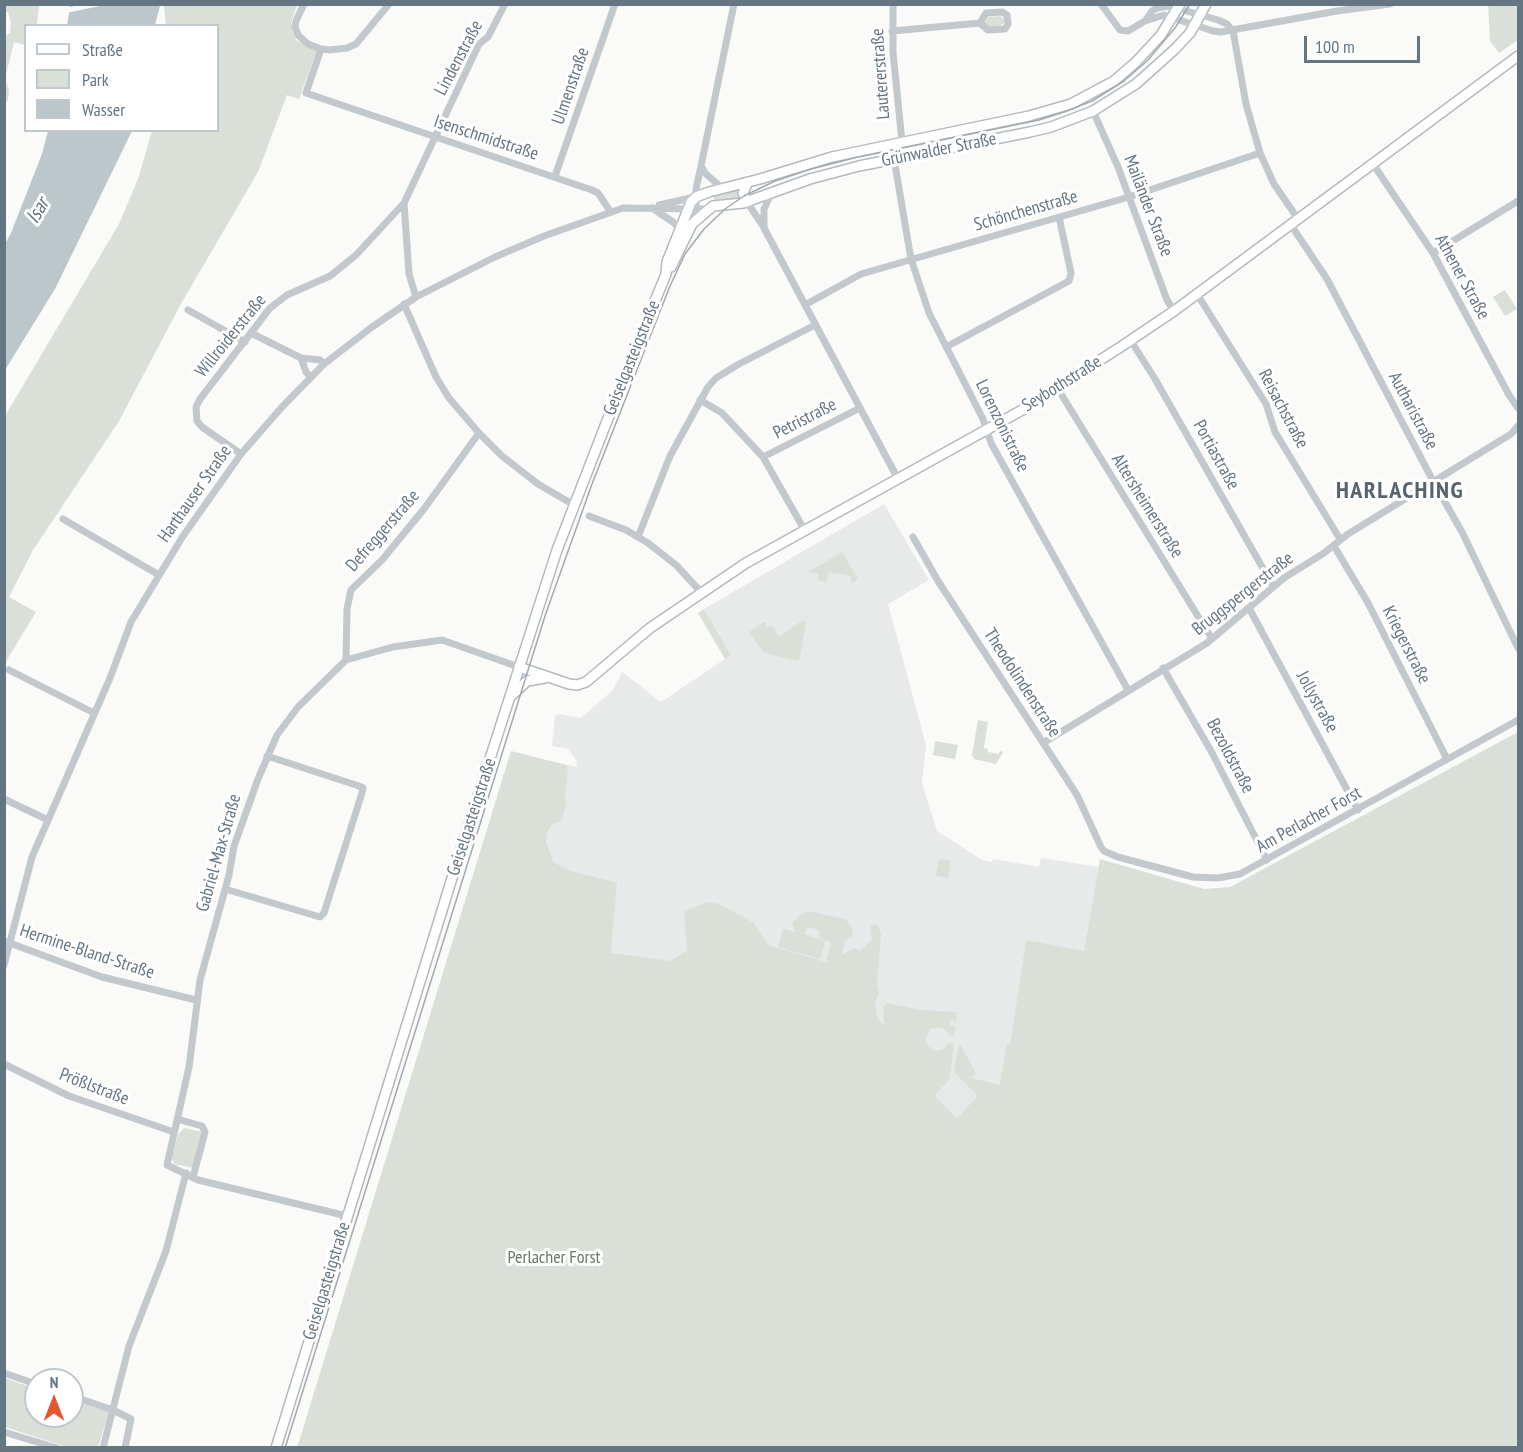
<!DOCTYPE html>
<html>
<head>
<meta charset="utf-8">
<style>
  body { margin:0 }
  #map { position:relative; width:1523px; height:1452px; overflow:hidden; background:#fafaf8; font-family:"PT Sans Narrow",sans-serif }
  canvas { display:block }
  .frame { position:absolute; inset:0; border:6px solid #657683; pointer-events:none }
  .legend { position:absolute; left:24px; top:24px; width:195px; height:108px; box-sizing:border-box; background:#fff; border:2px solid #c1c8cd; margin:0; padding:8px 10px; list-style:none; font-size:18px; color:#657683 }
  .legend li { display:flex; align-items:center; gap:12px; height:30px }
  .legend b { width:30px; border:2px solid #c1c8cd }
  .north { position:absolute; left:24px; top:1368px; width:60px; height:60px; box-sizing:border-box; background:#fff; border:2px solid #c1c8cd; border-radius:50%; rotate:0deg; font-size:16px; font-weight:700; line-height:24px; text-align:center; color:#657683 }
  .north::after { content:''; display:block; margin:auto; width:21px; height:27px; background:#e4572e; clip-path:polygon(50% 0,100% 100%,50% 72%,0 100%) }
  .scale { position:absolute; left:1304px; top:36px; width:116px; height:27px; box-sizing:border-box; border:3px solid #657683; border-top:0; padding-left:8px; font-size:18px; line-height:21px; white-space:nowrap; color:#657683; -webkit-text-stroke:4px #fff; paint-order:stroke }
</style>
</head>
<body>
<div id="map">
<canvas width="1523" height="1452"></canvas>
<div class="frame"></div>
<ul class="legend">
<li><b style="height:8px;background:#fff"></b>Straße</li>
<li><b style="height:16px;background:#dadfd7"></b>Park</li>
<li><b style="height:16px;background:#bbc7cb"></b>Wasser</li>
</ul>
<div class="north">N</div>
<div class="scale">100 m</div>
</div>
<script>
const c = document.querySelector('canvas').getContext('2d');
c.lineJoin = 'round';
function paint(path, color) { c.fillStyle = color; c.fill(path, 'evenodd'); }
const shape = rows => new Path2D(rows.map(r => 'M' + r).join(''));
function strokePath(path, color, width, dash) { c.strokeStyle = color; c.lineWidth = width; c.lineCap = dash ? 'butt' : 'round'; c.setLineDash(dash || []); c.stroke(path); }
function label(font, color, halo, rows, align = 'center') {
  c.font = font + ' "PT Sans Narrow",sans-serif'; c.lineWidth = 6; c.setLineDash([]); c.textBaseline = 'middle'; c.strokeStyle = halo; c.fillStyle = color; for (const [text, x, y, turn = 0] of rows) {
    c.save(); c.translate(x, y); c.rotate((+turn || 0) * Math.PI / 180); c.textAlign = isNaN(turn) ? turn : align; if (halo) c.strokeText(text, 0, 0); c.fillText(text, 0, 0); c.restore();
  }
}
const built = shape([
  [884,504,929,580,888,604,926,745,922,783,937,831,982,860,992,862,993,859,1039,867,1041,858,1099,867,1084,951,1026,940,1010,1044,990,1152,458,1046,536,758,577,767,576,760,568,749,552,746,555,716,559,714,581,718,613,690,622,672,661,702,731,655,704,609]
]);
const green = shape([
  [5,4,39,5,37,25,26,26,25,45,14,42,5,79,9,90,8,100,5,104,5,36,10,33,11,22,8,12,5,12],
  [164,5,297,5,291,23,296,40,317,50,299,99,287,95,258,172,182,302,119,421,33,550,9,597,36,612,5,663,5,416,119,224,138,179,152,131,218,130,218,26,166,25],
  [1488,5,1518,5,1518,40,1499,53,1490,41],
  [1000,16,1005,20,1004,23,1000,26,989,27,985,23,988,17],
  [740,188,737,199,715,201,713,196],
  [1505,290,1517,309,1505,316,1493,297],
  [842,552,858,579,853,582,851,581,851,576,828,572,826,582,818,580,819,574,808,572],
  [704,609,731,655,725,659,698,613],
  [803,620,806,623,799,661,764,653,749,632,764,622,767,626,772,626,779,637],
  [978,720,988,722,984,748,988,749,988,752,999,754,1000,751,1003,752,996,764,974,759,972,755],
  [1518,732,1518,1447,297,1448,511,751,566,765,568,769,565,795,566,804,562,821,552,824,547,832,546,842,553,862,570,871,617,883,611,953,671,961,687,950,684,912,706,902,719,904,754,923,768,945,826,962,831,942,820,938,819,930,807,927,804,934,825,941,820,959,778,947,783,929,796,932,792,924,800,915,808,911,845,919,852,927,853,936,845,941,842,955,855,948,860,951,872,939,870,925,877,925,881,933,877,985,879,994,875,1002,878,1020,884,1025,883,1008,886,1003,920,1010,955,1012,957,1014,956,1025,955,1021,951,1020,950,1026,956,1027,954,1037,950,1036,945,1029,939,1027,930,1029,926,1038,928,1046,936,1051,944,1049,949,1042,954,1043,950,1079,934,1096,957,1118,978,1096,954,1072,958,1046,961,1046,976,1073,971,1078,1000,1085,1007,1043,1010,1044,1026,940,1084,951,1100,859,1204,889,1230,887],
  [935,741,958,745,955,759,933,755],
  [941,859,949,860,950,866,948,878,936,876,939,860],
  [184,1128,203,1132,193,1168,174,1164,172,1158,178,1135],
  [5,1378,36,1389,36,1416,72,1416,72,1400,109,1412,98,1447,67,1447,5,1427]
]);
const water = shape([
  [70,5,160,5,160,6,155,25,67,26],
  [48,131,132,131,55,289,5,370,5,244,11,233,42,154]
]);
const pier = shape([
  [83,4,105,4,105,5,66,13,66,8]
]);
const street = shape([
  [304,4,296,21,295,26,298,35,308,44,321,49,330,50,347,48,356,44,389,4],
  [893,4,893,52,902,142],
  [1101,4,1120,30,1128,31,1145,21,1164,15,1213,31,1221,32,1337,11,1390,4],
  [1145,21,1152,11,1157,8,1169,6,1218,20,1227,24,1233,31],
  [892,31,980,23,988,30,1005,29,1008,24,1007,15,1002,12,986,13,980,23],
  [1233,31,1246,104,1260,153,1274,184,1298,219],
  [321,49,306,93,592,190,598,193,610,211],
  [1093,111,1118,167,1167,300,1174,311],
  [894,159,911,259,929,313,983,419,991,443,1128,690],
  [1373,164,1433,253,1509,395,1518,408],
  [701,166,706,174,723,189],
  [555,176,615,4],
  [772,192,764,209,764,228,898,479],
  [747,202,763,226],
  [659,205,695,197],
  [652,208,673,222,680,229],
  [692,224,696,209,696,189,701,166,734,4],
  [1291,225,1327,279,1433,481,1462,532,1518,648],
  [1433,253,1518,201],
  [1197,294,1266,404,1275,432,1340,539],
  [416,297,409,274,404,203,479,44,488,37,505,4],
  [404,304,436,377,449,398,479,433,502,456,538,484,574,505],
  [805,305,861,274,1129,197,1260,153],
  [188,310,245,342],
  [251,333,301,358,320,360,324,364],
  [1131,341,1155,379,1273,586],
  [946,347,1069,281,1071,273,1059,217],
  [301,358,306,372,311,377],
  [1058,389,1212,639],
  [700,400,722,413,763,457,805,531],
  [241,454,202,427,197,421,196,407,200,399,270,308,287,295,330,276,356,255,404,203],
  [763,457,860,408],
  [589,516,626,530,648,543,676,565,701,592],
  [63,519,159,575],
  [638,537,670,456,708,387,716,378,739,364,815,325],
  [913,537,938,581,1077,795,1101,847,1104,851,1118,857,1193,877,1218,878,1240,874,1518,720],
  [1334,546,1368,603,1447,759],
  [1249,608,1358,810],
  [346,660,347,609,351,590,382,560,424,509,479,433],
  [1163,668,1211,751,1267,860],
  [9,670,94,713],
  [1043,743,1207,643,1284,578,1324,553,1348,534,1511,434,1518,426],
  [4,799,48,820],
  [225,889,320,917,324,913,362,793,363,788,359,786,267,756],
  [4,941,102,977,196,1000],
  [4,965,32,857,110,678,131,622,183,536,241,454,282,407,324,364,372,327,416,297,495,257,544,236,623,208,708,209],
  [4,1064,69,1096,174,1132],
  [177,1119,202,1126,205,1132,193,1177],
  [347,1216,198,1180,167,1165,189,1067,200,980,229,875,234,846,258,779,277,735,298,707,346,660,393,647,442,640,519,667],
  [4,1373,36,1384],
  [72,1396,113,1410,131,1419,125,1448],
  [4,1432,57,1448],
  [103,1448,129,1346,166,1251,186,1173]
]);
const secondary = shape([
  [747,202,743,193,748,182],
  [671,267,692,224,713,206,743,203,810,179,859,166,1030,132,1051,127,1093,111,1136,84,1175,49,1190,33,1206,4],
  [519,667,569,684,577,685,586,682,650,628,746,563,1024,409,1122,346,1174,311,1518,56],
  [511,696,527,681,545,678],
  [276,1448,461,849,557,550,624,377,666,274,667,262,691,202,696,197,709,192,760,179,832,157,1029,116,1071,104,1114,81,1136,62,1161,35,1180,4]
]);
const tram = shape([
  [285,1448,545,616,592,484,670,286,685,254,704,229,725,209,744,196,775,181,811,169,858,157,1039,120,1064,112,1092,101,1124,81,1147,61,1175,28,1190,4]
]);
const streetNames = [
  ["Lindenstraße",459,58,-62],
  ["Lautererstraße",881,74,-94],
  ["Ulmenstraße",571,86,-71],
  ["Isenschmidstraße",486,138,18],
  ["Grünwalder Straße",939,150,-11],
  ["Mailänder Straße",1148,206,69],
  ["Schönchenstraße",1026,211,-16],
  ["Athener Straße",1462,277,61],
  ["Willroiderstraße",231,336,-51],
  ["Geiselgasteigstraße",632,358,-68],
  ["Seybothstraße",1062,384,-32],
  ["Reisachstraße",1283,409,62],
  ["Autharistraße",1413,411,62],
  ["Petristraße",805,419,-27],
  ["Lorenzonistraße",1002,426,64],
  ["Portiastraße",1216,455,61],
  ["Harthauser Straße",195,494,-55],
  ["Altersheimerstraße",1147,506,58],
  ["Defreggerstraße",383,531,-49],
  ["Bruggspergerstraße",1243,594,-38],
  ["Kriegerstraße",1406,645,63],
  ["Theodolindenstraße",1022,683,57],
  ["Jollystraße",1317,702,61],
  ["Bezoldstraße",1230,756,62],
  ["Geiselgasteigstraße",472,817,-72],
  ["Am Perlacher Forst",1309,820,-29],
  ["Gabriel-Max-Straße",219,853,-74],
  ["Hermine-Bland-Straße",87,952,18],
  ["Prößlstraße",94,1087,21],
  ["Geiselgasteigstraße",327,1281,-73]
];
const parkNames = [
  ["Perlacher Forst",554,1258]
];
const waterNames = [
  ["Isar",38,211,-59]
];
const districtNames = [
  ["HARLACHING",1400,491]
];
paint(built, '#e8e9e9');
paint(green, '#dadfd7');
paint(water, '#bbc7cb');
paint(pier, '#fafaf8');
strokePath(secondary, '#b3babf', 12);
strokePath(street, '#c3c8cc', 7);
strokePath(secondary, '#fff', 9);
strokePath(tram, '#a2aab0', 1.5);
label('18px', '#657683', '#fff', streetNames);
label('18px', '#687a64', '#fff', parkNames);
label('italic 20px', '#60757c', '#fff', waterNames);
c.letterSpacing = '1.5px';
label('bold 24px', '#57646e', '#fff', districtNames);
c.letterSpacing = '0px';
</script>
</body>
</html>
